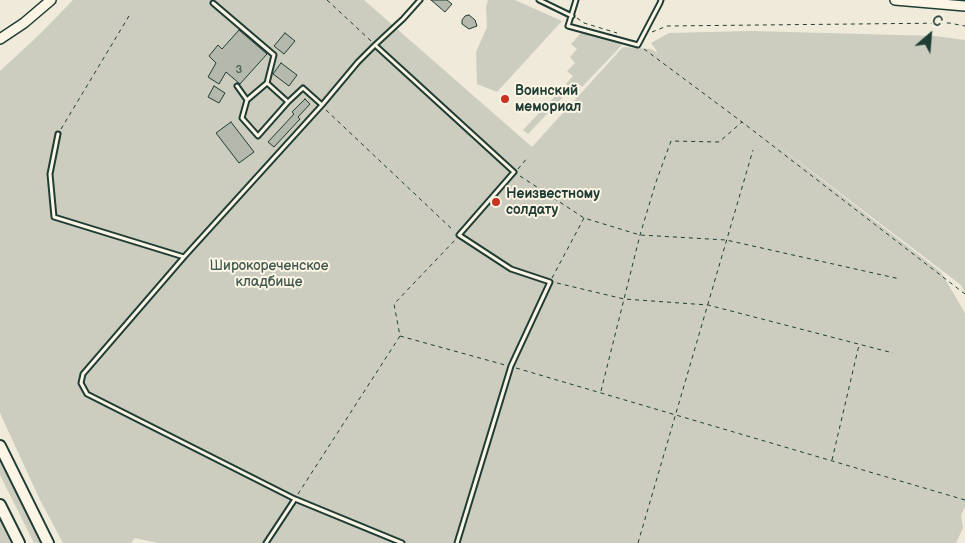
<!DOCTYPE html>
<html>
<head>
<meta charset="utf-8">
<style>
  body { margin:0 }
  #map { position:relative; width:965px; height:543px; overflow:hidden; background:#efeada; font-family:"Balsamiq Sans",sans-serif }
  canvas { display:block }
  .north { position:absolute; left:905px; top:10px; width:50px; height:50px; -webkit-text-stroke:4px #fcf5e5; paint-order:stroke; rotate:27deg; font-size:14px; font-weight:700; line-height:20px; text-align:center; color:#1f3d34 }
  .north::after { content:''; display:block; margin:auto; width:18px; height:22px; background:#1f3d34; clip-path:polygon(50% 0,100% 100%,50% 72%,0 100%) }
</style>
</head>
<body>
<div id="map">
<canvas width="965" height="543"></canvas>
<div class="north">С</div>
</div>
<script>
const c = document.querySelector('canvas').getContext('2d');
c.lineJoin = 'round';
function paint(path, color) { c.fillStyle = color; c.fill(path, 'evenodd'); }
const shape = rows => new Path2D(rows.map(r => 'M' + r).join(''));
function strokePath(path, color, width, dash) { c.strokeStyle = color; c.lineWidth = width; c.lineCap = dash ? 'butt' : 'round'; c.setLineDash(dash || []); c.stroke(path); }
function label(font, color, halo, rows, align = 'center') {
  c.font = font + ' "Balsamiq Sans",sans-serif'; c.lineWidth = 4; c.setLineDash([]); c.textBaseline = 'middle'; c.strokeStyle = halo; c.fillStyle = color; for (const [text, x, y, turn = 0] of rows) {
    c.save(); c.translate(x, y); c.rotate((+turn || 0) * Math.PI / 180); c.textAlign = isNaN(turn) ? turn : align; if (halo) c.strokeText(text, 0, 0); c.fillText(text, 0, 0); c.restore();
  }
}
const green = shape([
  [73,0,364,0,532,147,623,47,651,49,658,53,651,43,669,33,751,31,936,36,965,40,965,293,961,285,756,129,941,272,965,313,965,507,961,515,963,528,956,543,158,543,135,538,131,543,63,543,40,500,0,413,0,71,41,33],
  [488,0,515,0,562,21,497,92,477,84,476,52,487,27,486,7],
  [581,33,602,37,622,45,582,87,578,83,572,89,566,84,573,76,567,71,575,63,570,57,577,49,571,44],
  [559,92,563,97,528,134,523,130],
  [0,457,43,543,34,543,0,475],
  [0,519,12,543,0,543]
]);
const building = shape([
  [431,0,447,0,452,4,445,12,431,0],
  [469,15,475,20,477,26,469,29,462,24,462,20,465,16,469,15],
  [239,30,267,54,240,84,226,72,219,84,208,77,216,63,209,56,218,45,222,49,239,30],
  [285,33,295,41,284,54,274,46,285,33],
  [281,63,297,75,289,86,273,74,281,63],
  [214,86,225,93,219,103,208,97,214,86],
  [305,99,310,104,298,117,300,119,274,147,268,142,294,114,292,112,305,99],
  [231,122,254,152,239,163,216,133,231,122]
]);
const path = shape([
  [327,0,371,41],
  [577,18,584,23,617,33],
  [652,32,667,26,949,23,965,26],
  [644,49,742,122,965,294],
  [326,110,454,231],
  [61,129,129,16],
  [518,169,528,157],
  [520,176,584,218,640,235,726,240,900,279],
  [552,278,584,218],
  [557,283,624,299,708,305,893,353],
  [400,336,505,365],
  [516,368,965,500],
  [601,391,640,235,656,182,671,141,719,142,742,122],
  [832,460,859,345],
  [298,494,400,336,394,304,456,239],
  [638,543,753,150]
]);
const service = shape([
  [539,0,572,16],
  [576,0,568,26,638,45,660,3,661,0],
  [213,3,274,55,267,83,288,102],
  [375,45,514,172,459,235,511,269,550,282,511,366,457,543],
  [267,83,247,100,242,118,258,136,288,102,303,88,322,105],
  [237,86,247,100],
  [58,134,50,174,54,217,184,257],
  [266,543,295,499],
  [402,543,295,499,87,394,81,383,83,374,184,257,322,105,358,62,375,45,403,19,420,0]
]);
const secondary = shape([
  [895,0,965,6],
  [0,39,24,23,51,0]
]);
const primary = shape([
  [0,446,48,543],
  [0,505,19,543]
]);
const markers = [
  [505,99,5,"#c8321e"],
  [496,202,5,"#c8321e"]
];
const numberNames = [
  ["3",239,70]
];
const poiNames = [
  ["Воинский",515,91],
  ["мемориал",515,107],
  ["Неизвестному",506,194],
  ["солдату",506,210]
];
const parkNames = [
  ["Широкореченское",269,266],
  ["кладбище",269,282]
];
paint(green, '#cccdbf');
paint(building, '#b5b9ad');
strokePath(building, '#1f3d34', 1);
strokePath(service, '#1f3d34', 7);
strokePath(secondary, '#1f3d34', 12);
strokePath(primary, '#1f3d34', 14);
strokePath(path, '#1f3d34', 1, [4, 4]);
strokePath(service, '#fcf5e5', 3);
strokePath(secondary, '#fcf5e5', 9);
strokePath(primary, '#fcf5e5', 10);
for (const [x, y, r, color] of markers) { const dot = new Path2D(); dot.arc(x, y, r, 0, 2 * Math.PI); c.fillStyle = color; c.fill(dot); strokePath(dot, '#fcf5e5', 2); }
label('11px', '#445c52', null, numberNames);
label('bold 14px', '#1f3d34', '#fcf5e5', poiNames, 'left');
label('14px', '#425a50', '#fcf5e5', parkNames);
</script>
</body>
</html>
